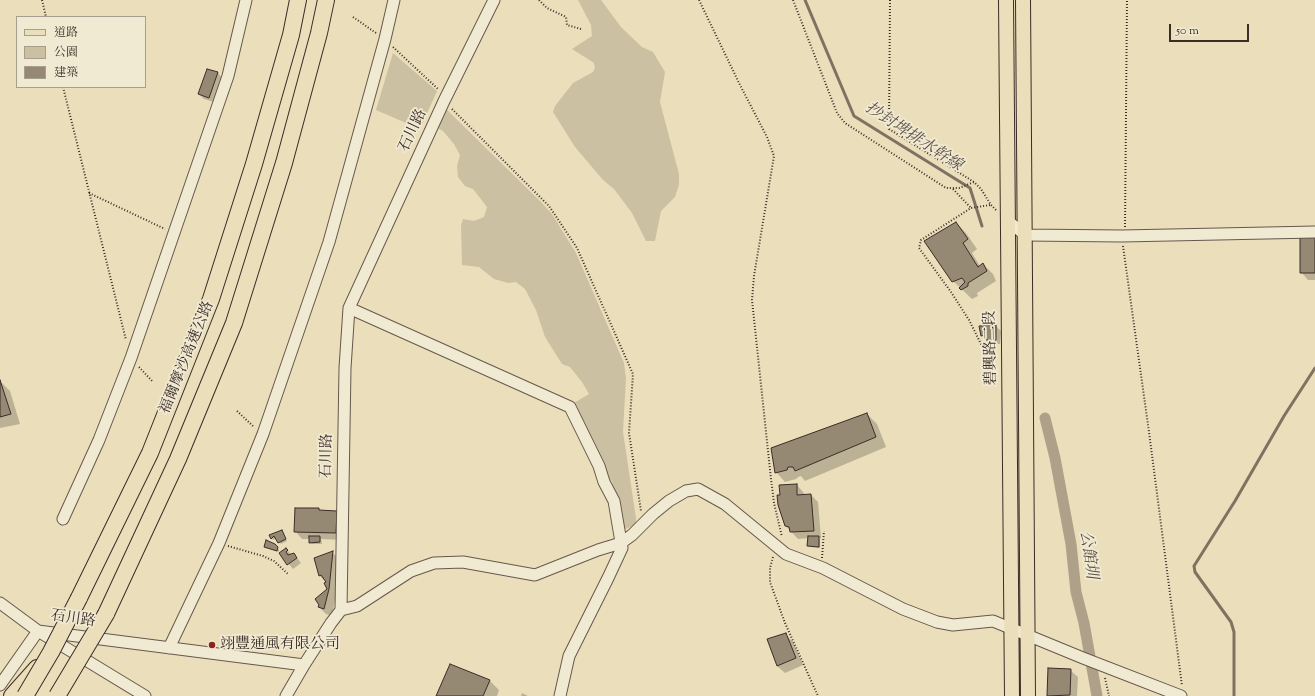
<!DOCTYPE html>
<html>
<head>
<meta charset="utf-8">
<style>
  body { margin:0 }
  #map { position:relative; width:1315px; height:696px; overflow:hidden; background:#eadebb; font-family:"Sorts Mill Goudy","Noto Serif TC",serif }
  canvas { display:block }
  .legend { position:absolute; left:16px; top:16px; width:130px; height:72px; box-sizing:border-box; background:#f1ead3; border:1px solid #a89e8e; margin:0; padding:5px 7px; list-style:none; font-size:12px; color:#3b2c27 }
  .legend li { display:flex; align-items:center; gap:8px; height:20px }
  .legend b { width:20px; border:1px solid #a89e8e }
  .scale { position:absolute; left:1169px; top:24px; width:80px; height:18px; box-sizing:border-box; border:2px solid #3b2c27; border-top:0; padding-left:5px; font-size:12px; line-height:14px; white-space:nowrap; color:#3b2c27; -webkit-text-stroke:3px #f1ead3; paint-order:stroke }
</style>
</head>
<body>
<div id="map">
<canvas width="1315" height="696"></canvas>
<ul class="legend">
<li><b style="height:5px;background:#eadebb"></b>道路</li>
<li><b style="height:11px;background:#ccc0a2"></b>公園</li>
<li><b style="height:11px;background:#968974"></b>建築</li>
</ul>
<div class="scale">50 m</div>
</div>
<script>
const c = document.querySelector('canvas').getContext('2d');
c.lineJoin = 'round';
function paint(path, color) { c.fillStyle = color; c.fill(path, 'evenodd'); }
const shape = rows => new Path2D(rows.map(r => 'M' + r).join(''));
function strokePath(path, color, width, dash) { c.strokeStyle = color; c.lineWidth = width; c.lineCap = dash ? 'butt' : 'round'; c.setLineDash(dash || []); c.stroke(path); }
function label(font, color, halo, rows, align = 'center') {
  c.font = font + ' "Sorts Mill Goudy","Noto Serif TC",serif'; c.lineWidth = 3.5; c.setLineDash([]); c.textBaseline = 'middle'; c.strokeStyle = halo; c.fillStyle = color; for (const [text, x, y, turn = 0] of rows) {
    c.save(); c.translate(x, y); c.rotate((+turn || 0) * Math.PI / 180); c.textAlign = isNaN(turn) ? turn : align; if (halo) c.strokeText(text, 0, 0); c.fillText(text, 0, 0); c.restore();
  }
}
const green = shape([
  [578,0,601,0,621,27,642,47,653,52,665,72,660,102,679,174,679,185,675,197,661,211,655,241,646,241,632,213,614,189,603,180,575,147,553,112,555,106,573,83,593,72,595,68,594,63,572,49,592,36,591,25],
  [393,53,437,91,420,129,376,110],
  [443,106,540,201,552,214,576,253,624,363,626,378,623,432,636,518,636,524,630,527,623,530,612,481,604,476,575,409,574,403,589,394,582,382,570,367,562,364,545,337,536,310,525,289,516,282,508,283,494,279,479,267,462,265,461,226,463,219,474,221,484,217,487,207,473,189,465,186,458,177,457,166,460,155,454,144,443,131,436,127]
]);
const shadow = shape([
  [218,73,222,78,214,102,204,99,199,94],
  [956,223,966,233,977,249,972,253,980,266,983,264,993,274,996,281,977,293,978,296,972,299,953,281],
  [1315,238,1315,280,1308,280,1301,272],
  [996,326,1001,331,1000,344,991,344,982,335],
  [0,381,10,391,20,424,0,428],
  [867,414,877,424,886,447,805,481,801,476,798,477,796,479,785,482,776,472],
  [797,485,804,493,804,495,811,495,818,502,821,538,819,538,820,539,820,548,810,547,808,545,809,538,798,539,786,526],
  [318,509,321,511,336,512,344,520,343,540,321,539,322,544,312,544,310,542,310,539,302,539,295,531],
  [281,531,287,541,281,544,277,538,273,540,270,535],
  [274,545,279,550,279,552,267,548,265,546],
  [286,549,292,555,294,554,301,563,293,569,280,553],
  [332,552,339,560,336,594,332,616,326,614,319,607,328,589,326,582,320,576,315,559],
  [785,634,793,642,803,665,785,673,777,666],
  [1070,670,1078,677,1077,696,1049,696],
  [489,680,499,690,497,696,438,696],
  [522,693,528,696,529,696,521,696]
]);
const stream = shape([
  [805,0,854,116,970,188,982,226],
  [1234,696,1234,632,1231,622,1195,572,1194,566,1235,501,1284,416,1315,368]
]);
const canal = shape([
  [1045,418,1055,458,1071,544,1076,592,1084,623,1097,696]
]);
const building = shape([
  [207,69,218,72,209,98,198,94,207,69],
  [956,222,968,239,963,243,978,267,983,263,987,271,968,283,968,286,961,290,959,288,965,282,962,278,952,282,924,241,956,222],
  [1300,237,1315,237,1315,273,1300,273,1300,237],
  [996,325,996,340,986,340,985,335,981,336,979,326,996,325],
  [0,380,11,414,0,417,0,380],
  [867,413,876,437,795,471,793,467,788,467,787,470,775,473,771,448,867,413],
  [797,484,797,495,811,494,814,531,790,532,789,527,785,526,778,505,777,495,780,495,779,485,797,484],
  [295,508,319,508,319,510,337,511,336,533,294,532,295,508],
  [282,530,286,539,278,543,274,536,271,539,269,535,282,530],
  [309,536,320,536,320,542,309,543,309,536],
  [808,536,819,536,819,547,807,546,808,536],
  [266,540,275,544,278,547,277,551,264,547,266,540],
  [286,548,288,550,286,552,288,555,294,553,297,558,287,565,279,553,286,548],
  [333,551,329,589,324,609,318,607,319,605,315,599,327,589,324,583,326,582,321,575,319,576,314,558,333,551],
  [786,633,796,658,777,666,767,639,786,633],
  [450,664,490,680,483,696,436,696,450,664],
  [1048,668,1071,669,1070,695,1047,696,1048,668]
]);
const path = shape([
  [42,0,46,17],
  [539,0,547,8,566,17,567,25,581,29],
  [699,0,740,85,767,137,774,156,754,276,752,300,771,479,774,503,782,537],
  [793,0,837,113,845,123,946,188,959,188,974,182],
  [890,0,889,129,974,182,981,189,991,205,996,210],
  [353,17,376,33],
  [393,47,438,89],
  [63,87,126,340],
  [452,109,549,206,577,248,633,374,629,433,641,511],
  [953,189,971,208],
  [89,193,165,229],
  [990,205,971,208,921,240,919,248,951,292,969,320,982,346,991,373,997,374],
  [1125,227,1127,0],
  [1123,246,1149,432,1182,686],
  [139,367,153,382],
  [237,411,254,427],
  [228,546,263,556,274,561,289,575],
  [773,557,770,568,770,582,785,623,818,696],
  [822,558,824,531],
  [1105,678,1109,696]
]);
const minor = shape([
  [1007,220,1025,235,1122,236,1315,232],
  [349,308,570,407,599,466,604,482,614,501,622,548,608,578,569,656,560,696],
  [63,519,99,440,131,358,228,76,246,0],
  [0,603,38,631,145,696],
  [341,610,357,606,411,571,434,563,463,562,535,575,598,550,621,543,632,535,653,514,669,501,686,491,698,489,725,504,786,554,823,568,903,609,937,622,953,625,993,621,1083,658,1181,696],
  [38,631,304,665,331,623,341,610,345,368,349,308,444,101,494,0],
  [169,648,219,543,263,434,329,242,385,39,394,0],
  [0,685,38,631],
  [286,696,304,665]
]);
const major = shape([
  [1006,0,1012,696],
  [1023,0,1028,696]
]);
const highway = shape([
  [79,598,150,453,211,299,254,164,291,35,298,0],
  [106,614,178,459,234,323,284,163,319,33,326,0],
  [12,696,37,668]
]);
const highwayBridge = shape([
  [25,696,51,652,79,598],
  [57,696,106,614]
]);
const markers = [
  [212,645,4,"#8f2418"]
];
const streetNames = [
  ["石川路",414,131,-65],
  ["碧興路二段",992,348,-91],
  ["福爾摩沙高速公路",188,358,-68],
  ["石川路",328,456,-89],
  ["石川路",73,620,8]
];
const poiNames = [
  ["翊豐通風有限公司",220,645]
];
const waterNames = [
  ["抄封埤排水幹線",913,138,33],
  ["公館圳",1087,555,82]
];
paint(green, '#ccc0a2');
paint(shadow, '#0003');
strokePath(stream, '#807262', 3);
strokePath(canal, '#aea189', 11);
paint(building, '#968974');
strokePath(building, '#3b2c27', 1);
strokePath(minor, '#67584c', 13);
strokePath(major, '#3b2c27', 16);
strokePath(highway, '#3b2c27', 18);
strokePath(path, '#3b2c27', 2, [1, 2]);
strokePath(minor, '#f1ead3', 11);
strokePath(major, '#eadebb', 14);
strokePath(highway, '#eadebb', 16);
strokePath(highwayBridge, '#3b2c27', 18, []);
strokePath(highwayBridge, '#eadebb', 16);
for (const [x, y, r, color] of markers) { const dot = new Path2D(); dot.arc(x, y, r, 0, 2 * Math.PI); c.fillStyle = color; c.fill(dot); strokePath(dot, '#f1ead3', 1.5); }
label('15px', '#3b2c27', '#f1ead3', streetNames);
label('15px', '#3b2c27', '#f1ead3', poiNames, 'left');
label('italic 16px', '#5e4f44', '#f1ead3', waterNames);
</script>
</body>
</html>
